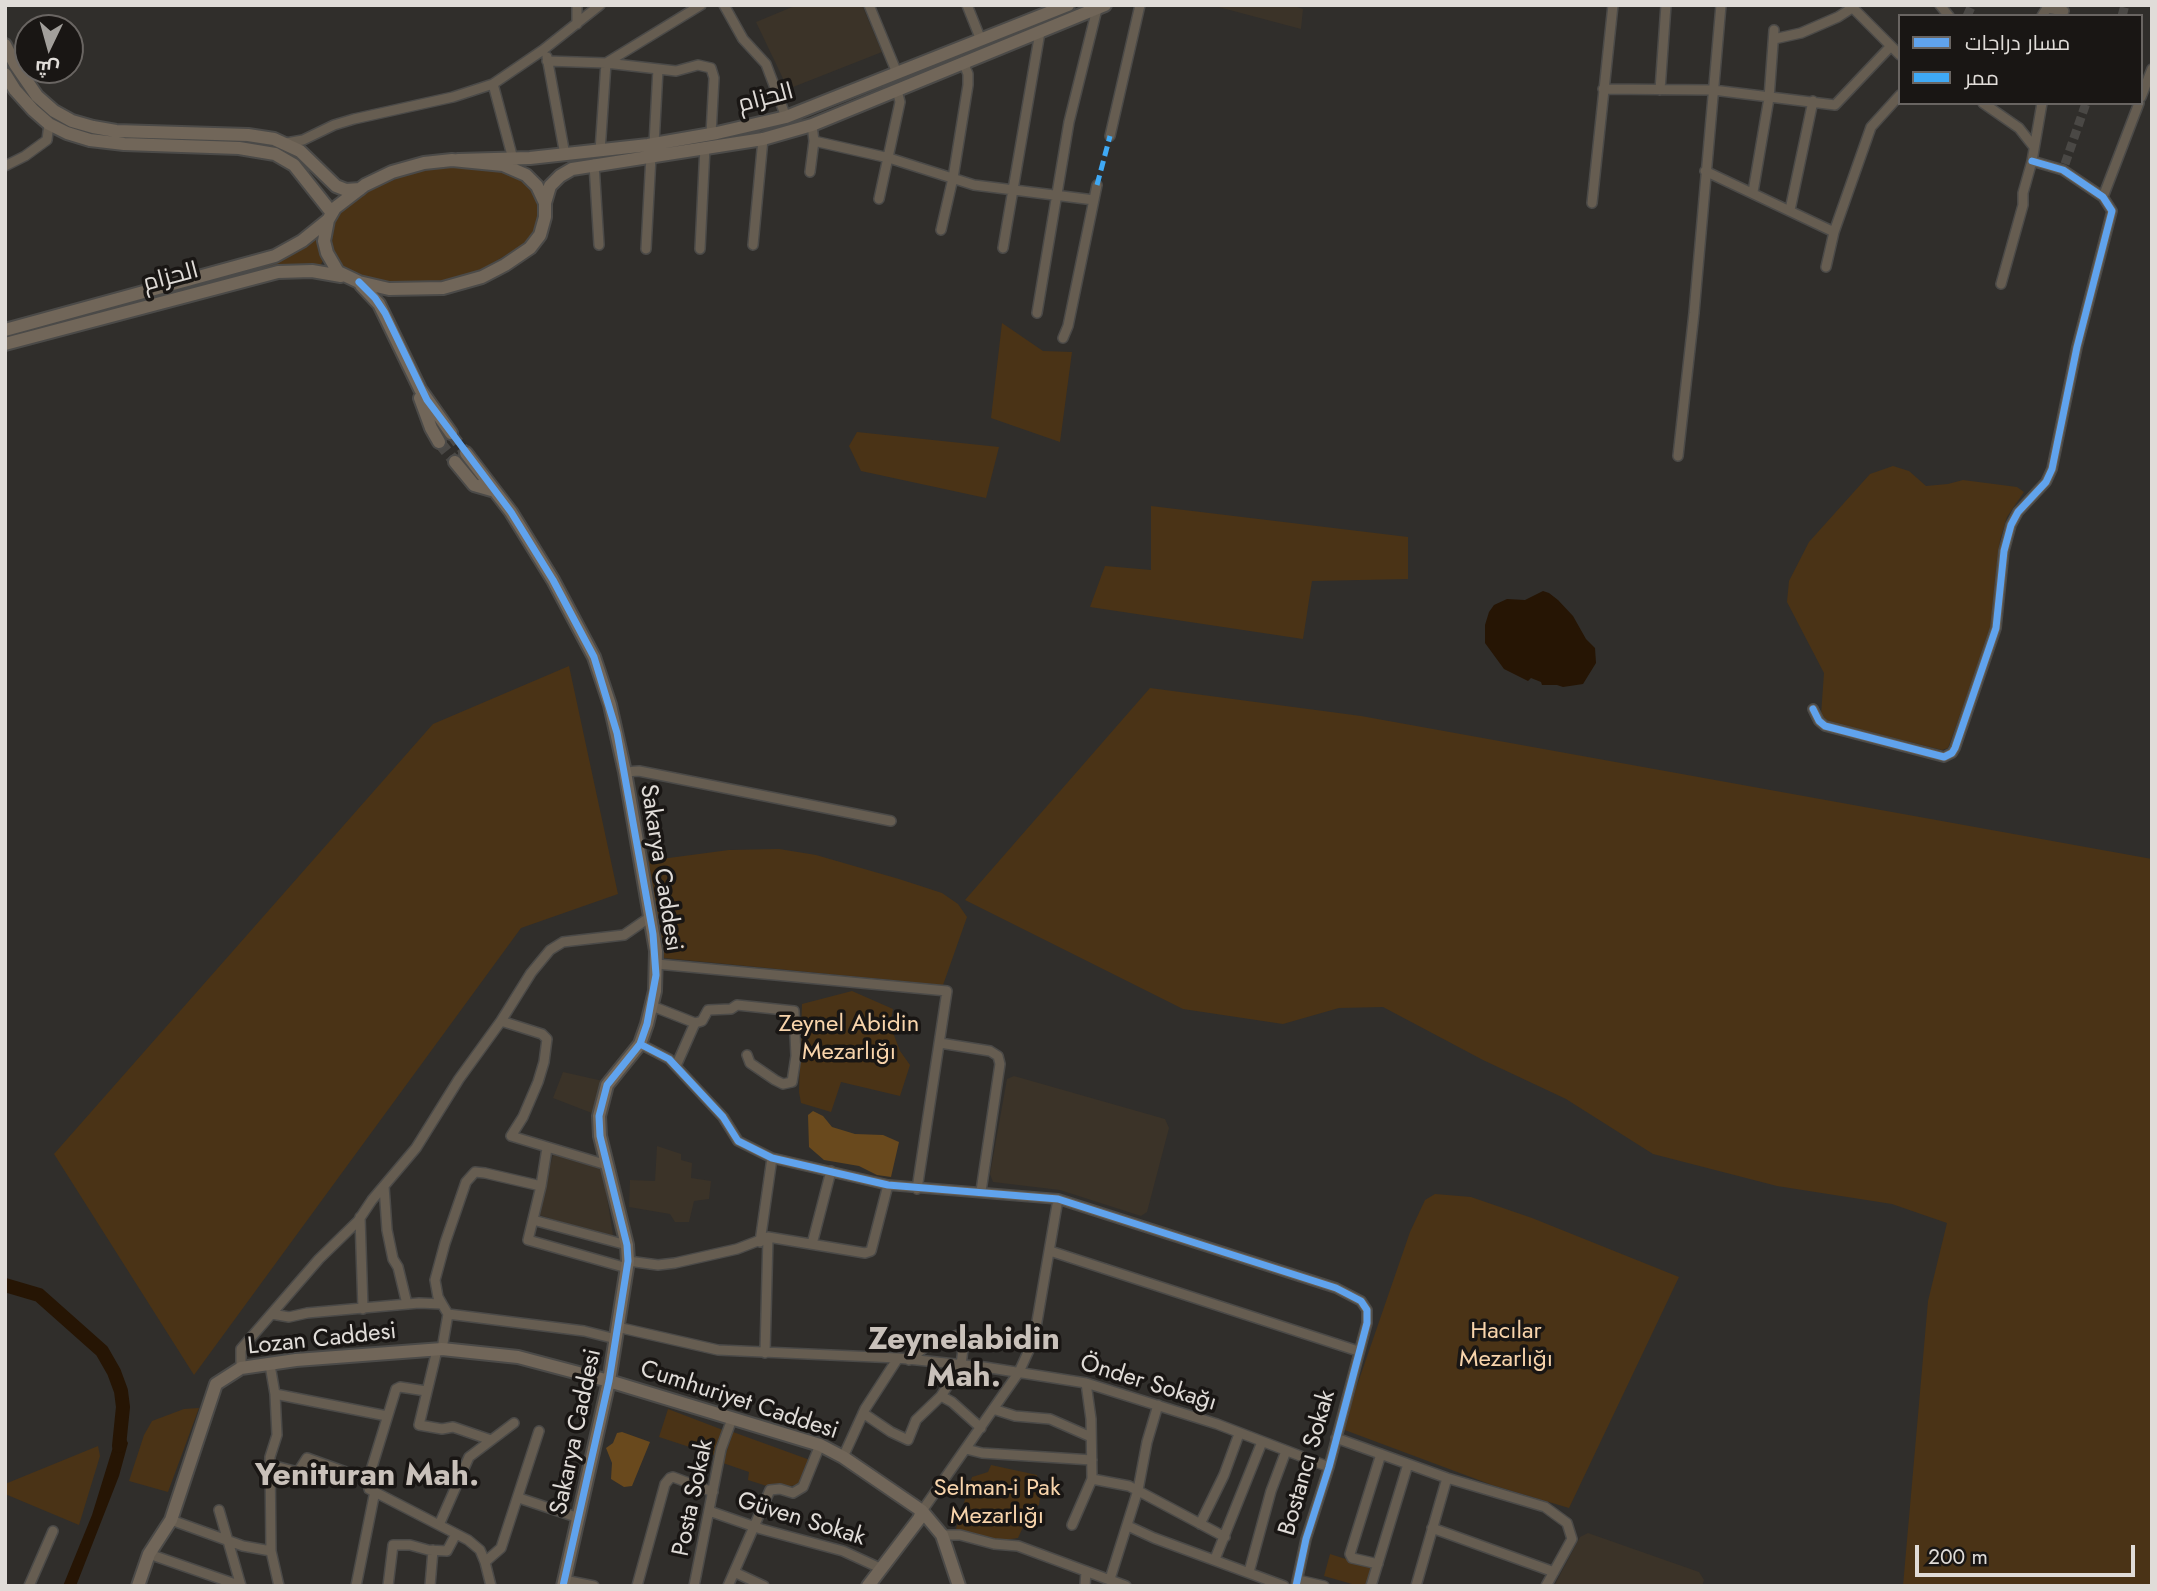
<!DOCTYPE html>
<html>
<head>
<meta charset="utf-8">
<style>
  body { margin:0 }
  #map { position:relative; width:2157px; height:1591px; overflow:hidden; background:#302e2b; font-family:Jost,Cairo,sans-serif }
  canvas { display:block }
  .frame { position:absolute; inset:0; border:7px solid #e0dcd8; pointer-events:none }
  .legend { position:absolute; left:1898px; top:14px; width:245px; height:91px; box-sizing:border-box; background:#191614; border:2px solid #696562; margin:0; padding:9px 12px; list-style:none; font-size:21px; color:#e0dcd8 }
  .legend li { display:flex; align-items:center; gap:14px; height:35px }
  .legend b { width:35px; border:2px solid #696562 }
  .north { position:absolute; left:14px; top:14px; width:70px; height:70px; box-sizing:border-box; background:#191614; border:2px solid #696562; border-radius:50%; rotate:185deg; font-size:19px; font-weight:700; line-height:28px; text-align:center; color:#e0dcd8 }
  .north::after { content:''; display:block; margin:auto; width:24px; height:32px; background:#a29f9b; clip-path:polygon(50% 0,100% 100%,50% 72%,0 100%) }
  .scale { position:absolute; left:1915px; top:1545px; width:220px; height:32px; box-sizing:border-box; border:4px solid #e0dcd8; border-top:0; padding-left:9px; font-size:21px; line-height:24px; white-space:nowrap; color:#e0dcd8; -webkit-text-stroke:5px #191614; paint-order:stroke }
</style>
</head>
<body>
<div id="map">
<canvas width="2157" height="1591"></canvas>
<div class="frame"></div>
<ul class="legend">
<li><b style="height:9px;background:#60a3ed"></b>مسار دراجات</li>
<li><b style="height:9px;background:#3fa9f5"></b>ممر</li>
</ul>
<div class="north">ش</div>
<div class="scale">200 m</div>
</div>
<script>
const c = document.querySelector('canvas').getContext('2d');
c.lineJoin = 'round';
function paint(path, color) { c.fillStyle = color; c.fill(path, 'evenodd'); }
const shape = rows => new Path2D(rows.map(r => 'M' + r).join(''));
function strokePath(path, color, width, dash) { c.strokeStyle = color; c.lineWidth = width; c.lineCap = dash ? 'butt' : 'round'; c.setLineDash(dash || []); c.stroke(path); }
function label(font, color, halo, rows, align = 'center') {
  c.font = font + ' Jost,Cairo,sans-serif'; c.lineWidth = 7; c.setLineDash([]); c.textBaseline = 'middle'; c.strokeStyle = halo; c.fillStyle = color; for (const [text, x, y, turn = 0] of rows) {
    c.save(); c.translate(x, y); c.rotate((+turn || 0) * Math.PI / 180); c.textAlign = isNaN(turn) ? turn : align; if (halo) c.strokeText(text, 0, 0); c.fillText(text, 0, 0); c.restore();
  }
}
const built = shape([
  [797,5,862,5,882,52,788,89,756,22],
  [1211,5,1291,5,1303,9,1301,29],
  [563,1072,603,1081,597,1115,553,1098],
  [1014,1076,1165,1119,1169,1128,1147,1212,1141,1216,1060,1190,993,1182,990,1174,1007,1079],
  [657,1146,681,1154,681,1160,692,1163,691,1178,711,1181,709,1199,694,1201,689,1222,675,1222,670,1214,629,1207,630,1180,655,1181],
  [554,1152,602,1166,613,1235,609,1237,536,1214],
  [1588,1533,1699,1572,1704,1580,1702,1586,1554,1586,1580,1537]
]);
const green = shape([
  [458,167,501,172,522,181,532,190,539,209,538,221,534,231,523,245,479,271,442,281,403,283,384,281,356,274,343,266,333,250,332,241,335,222,343,210,369,191,400,177,426,170],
  [315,240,318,241,324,259,320,266,296,264,279,266,5,340,5,335,280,261,303,249],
  [1002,323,1043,351,1072,352,1060,442,991,418],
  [857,432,999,447,986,498,861,471,849,446],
  [1893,466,1909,471,1926,486,1948,484,1963,480,2017,487,2024,492,2007,517,2000,540,1992,626,1948,748,1942,750,1825,721,1821,715,1824,673,1787,602,1789,581,1809,542,1870,474],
  [1151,506,1408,537,1408,579,1312,581,1303,639,1090,607,1105,566,1151,570],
  [569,666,618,894,521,928,194,1375,54,1154,433,724],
  [1150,688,1361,716,2152,859,2152,1586,1903,1586,1928,1301,1947,1223,1892,1204,1777,1186,1653,1154,1566,1099,1483,1060,1383,1007,1339,1008,1283,1024,1183,1009,965,900],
  [779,849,816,855,899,879,942,893,958,904,967,917,943,985,664,958,646,861,729,850],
  [852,991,893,1009,891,1020,892,1030,900,1051,910,1065,900,1096,841,1082,831,1112,801,1103,799,1092,802,1004],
  [1435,1194,1471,1197,1532,1218,1679,1277,1569,1508,1492,1485,1342,1429,1410,1232,1425,1200],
  [199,1408,168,1492,129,1481,144,1435,152,1421,184,1409],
  [668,1409,723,1430,714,1455,659,1437],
  [733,1432,810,1460,803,1482,798,1485,773,1488,748,1480,749,1472,723,1463],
  [98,1446,100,1456,79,1525,5,1494,5,1484],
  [991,1465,1037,1475,1040,1497,1039,1505,1030,1512,1018,1538,997,1541,955,1532,972,1477,988,1472],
  [1330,1554,1374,1568,1369,1586,1359,1586,1324,1576]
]);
const forest = shape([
  [813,1111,823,1116,832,1127,855,1134,883,1135,899,1142,891,1177,877,1175,859,1166,824,1160,809,1147,808,1115],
  [622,1432,650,1442,632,1486,624,1487,611,1479,612,1463,606,1448,613,1443,617,1433]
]);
const water = shape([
  [1543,591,1549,593,1558,600,1573,616,1586,639,1595,648,1596,663,1583,684,1563,687,1557,685,1542,685,1541,682,1531,678,1528,681,1504,669,1485,643,1485,625,1489,612,1494,605,1507,599,1525,600],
  [121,1430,128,1443,119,1476,76,1586,63,1586,92,1515,113,1447]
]);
const river = shape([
  [5,1285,39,1295,102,1351,114,1372,121,1391,123,1407,119,1446]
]);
const streetTunnel = shape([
  [1967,16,1972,5],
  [2122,16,2125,5],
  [2065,164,2086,103]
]);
const secondaryTunnel = shape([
  [451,433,466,453],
  [439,442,455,462]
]);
const street = shape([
  [577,5,577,24],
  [724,5,743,39,766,64,786,117],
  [869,5,897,73],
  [967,5,981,40],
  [1850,5,1900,55],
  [1940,5,1949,16],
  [2042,16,2047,8,2064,11],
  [1774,39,1801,33,1838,17,1852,8],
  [547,57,565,155],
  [547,61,606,63,676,71,698,65,711,68,714,78,711,134],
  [493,84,513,159],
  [1603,89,1713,90,1835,105,1890,47],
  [1660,90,1666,5],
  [2141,97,2152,69],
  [1983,103,2019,128,2034,147],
  [1110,136,1140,5],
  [814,141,889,158,974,185,1094,200],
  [286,143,303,140,334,125,354,119,453,97,493,84,543,50,600,5],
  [654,144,658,69],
  [600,151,606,63,701,5],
  [594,164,599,245],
  [5,166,25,156,47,140,49,124],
  [1705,171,1834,232],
  [810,172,814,141,812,125],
  [1753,192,1769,98,1774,30],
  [2103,197,2139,103],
  [879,199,900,102,897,90],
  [1592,203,1613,5],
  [1790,210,1813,101],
  [941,230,953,178,968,85,968,74,963,62],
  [753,245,763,139],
  [1003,248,1040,32],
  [646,249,651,156],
  [700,249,705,147],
  [1826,267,1834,232,1871,127,1900,95],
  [2001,284,2023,205,2023,193,2032,161,2042,103],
  [1037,313,1069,122,1097,9],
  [1063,338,1068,326,1097,185],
  [1678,456,1694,313,1721,5],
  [1813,709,1819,721,1825,726,1944,757,1952,753,1955,748,1996,628,2004,551,2011,525,2018,512,2046,482,2052,469,2077,347,2112,211,2103,197,2063,170,2032,161],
  [625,772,639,771,891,821],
  [657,964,947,991,917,1189],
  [652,1006,695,1023,676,1066],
  [501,1021,542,1034,547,1039,544,1062,538,1082,523,1117,511,1136,607,1165],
  [695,1023,702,1021,708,1010,731,1009,737,1005,794,1011,796,1056,792,1082,783,1084,775,1080,750,1063,747,1055],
  [940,1043,990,1051,998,1056,1000,1064,981,1191],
  [640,1044,669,1059,723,1117,738,1141,772,1158,888,1185,1058,1199,1336,1288,1361,1301,1367,1310,1367,1323,1329,1467,1306,1539,1296,1586],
  [547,1148,541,1186,528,1240,627,1268],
  [384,1186,387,1230,393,1259,398,1267,407,1304],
  [360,1217,363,1309],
  [533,1220,627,1245],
  [760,1242,772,1158],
  [812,1244,831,1171],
  [1050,1251,1358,1351],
  [628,1261,658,1265,675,1263,737,1249,768,1237,865,1253,871,1251,888,1185],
  [442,1304,438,1297,435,1280,445,1243,466,1182,475,1172,485,1173,541,1186],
  [272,1314,289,1317,307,1313,419,1303,442,1304,448,1314,584,1331,616,1339],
  [617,1327,718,1350,898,1358,984,1367,1086,1383,1217,1424,1329,1467],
  [442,1349,448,1314],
  [437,1350,419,1425,442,1429,453,1427,491,1440],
  [765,1353,768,1237],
  [270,1365,275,1394,277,1435,270,1457,271,1551,279,1586],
  [241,1368,241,1349,319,1259,358,1221,372,1200,416,1148,459,1079,501,1021,531,973,550,950,563,942,571,941,624,935,650,917],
  [275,1394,387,1416],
  [941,1396,952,1402,981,1428],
  [993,1409,1015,1416,1050,1419,1091,1437],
  [863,1413,891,1432,908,1440,916,1420,941,1396,961,1365,964,1341,958,1335,925,1347,909,1360],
  [1336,1438,1447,1478,1545,1507,1567,1523,1572,1539,1546,1586],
  [966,1449,982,1453,1092,1460],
  [843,1457,865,1409,898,1358],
  [271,1465,298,1472,307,1458,368,1480,369,1489,468,1540,480,1550,485,1562,491,1586],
  [1092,1479,1129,1486,1225,1537],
  [368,1480,396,1389,400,1387,426,1391],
  [519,1498,579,1518],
  [219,1510,241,1586],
  [709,1511,761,1529,843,1551,880,1568],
  [922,1511,1019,1372,1034,1339,1058,1199],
  [171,1520,243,1546,271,1551],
  [1200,1524,1224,1475,1239,1434],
  [439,1525,469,1457,514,1423],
  [1072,1525,1092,1479,1091,1419,1086,1383],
  [1128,1526,1154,1538,1284,1586],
  [1432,1528,1554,1572],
  [942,1535,960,1535,994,1544,1018,1546,1126,1586],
  [149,1554,241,1586],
  [1215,1559,1262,1442],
  [485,1562,501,1548,539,1431],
  [1378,1564,1352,1558,1350,1554,1381,1454],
  [734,1572,764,1586],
  [1249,1572,1271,1491,1286,1451],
  [1110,1579,1138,1490,1147,1442,1158,1405],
  [564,1580,594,1586],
  [1298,1580,1324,1586],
  [29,1586,53,1531],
  [356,1586,375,1491],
  [388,1586,393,1545,410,1545,428,1550,447,1551,456,1534],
  [430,1586,433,1550],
  [637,1586,665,1484,670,1478,673,1477,713,1492],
  [694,1586,721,1449,732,1419],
  [728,1586,770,1490,780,1489,793,1493,803,1487,820,1445],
  [1085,1586,1086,1571],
  [1371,1586,1408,1464],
  [1416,1586,1447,1478]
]);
const secondary = shape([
  [5,45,15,64,37,96,54,111,72,121,93,127,116,131,248,135,274,139,300,151,336,186,346,190,360,189],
  [5,74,15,90,33,110,49,124,67,133,90,140,124,144,239,148,275,154,294,165,332,213],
  [452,160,503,165,526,175,537,186,545,203,545,217,540,235,530,248,505,265,482,277,443,288,389,289,359,282,338,272,327,253,324,241,328,220,335,208,365,185,392,172,424,163,452,160],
  [458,160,530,158,648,145,717,133,786,117,1068,5],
  [545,203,550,186,560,176,572,169,763,139,812,125,1105,5],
  [361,285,379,304,420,389,451,433],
  [5,330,275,256,302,241,328,220],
  [5,344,278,272,312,271,341,276],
  [420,398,431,428,439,442],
  [466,453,511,512,553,580,594,657,610,705,625,772,656,951,655,991,647,1024,640,1044,607,1085,599,1116,600,1136,627,1245,628,1261,609,1381,563,1586],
  [455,462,474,485,495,491],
  [138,1586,149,1554,171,1520,216,1384,241,1368,296,1360,442,1349,518,1357,609,1381,820,1445,843,1457,922,1511,942,1535,959,1586],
  [868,1586,919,1519,922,1511]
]);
const quiet = shape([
  [1097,185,1110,136]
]);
const cycleway = shape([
  [359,282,375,298,385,313,427,400,511,512,553,580,594,657,617,733,653,934,656,975,647,1024,640,1044,607,1085,599,1116,600,1136,627,1245,628,1261,609,1381,563,1586],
  [1813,709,1819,721,1825,726,1944,757,1952,753,1955,748,1996,628,2004,551,2011,525,2018,512,2046,482,2052,469,2077,347,2112,211,2103,197,2063,170,2032,161],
  [640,1044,669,1059,723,1117,738,1141,772,1158,888,1185,1058,1199,1336,1288,1361,1301,1367,1310,1367,1323,1329,1467,1306,1539,1296,1586]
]);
const streetNames = [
  ["الحزام",766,99,-15],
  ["الحزام",171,278,-15],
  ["Sakarya Caddesi",660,868,81],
  ["Lozan Caddesi",322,1340,-6],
  ["Önder Sokağı",1148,1384,17],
  ["Cumhuriyet Caddesi",739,1401,18],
  ["Sakarya Caddesi",577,1432,-78],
  ["Bostancı Sokak",1308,1463,-74],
  ["Posta Sokak",694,1498,-78],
  ["Güven Sokak",801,1520,17]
];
const parkNames = [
  ["Zeynel Abidin",849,1025],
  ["Mezarlığı",849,1053],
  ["Hacılar",1506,1332],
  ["Mezarlığı",1506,1360],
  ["Selman-i Pak",997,1489],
  ["Mezarlığı",997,1517]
];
const districtNames = [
  ["Zeynelabidin",964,1341],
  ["Mah.",964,1378],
  ["Yenituran Mah.",367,1477]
];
paint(built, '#3b3328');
paint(green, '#4a3316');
paint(forest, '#69491d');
paint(water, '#261504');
strokePath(river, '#261504', 14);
strokePath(streetTunnel, '#4a4845', 9, [9, 4.5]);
strokePath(secondaryTunnel, '#4a4845', 12, [12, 6]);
strokePath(street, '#4b4a48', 12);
strokePath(secondary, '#4b4a48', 16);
strokePath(street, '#665d51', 9);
strokePath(secondary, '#716659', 12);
strokePath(quiet, '#3fa9f5', 5, [10, 5]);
strokePath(cycleway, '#60a3ed', 7);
label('24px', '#e0dcd8', '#191614', streetNames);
label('24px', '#f8d4ab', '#191614', parkNames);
label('bold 32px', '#c9c1ba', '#191614', districtNames);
</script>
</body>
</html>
